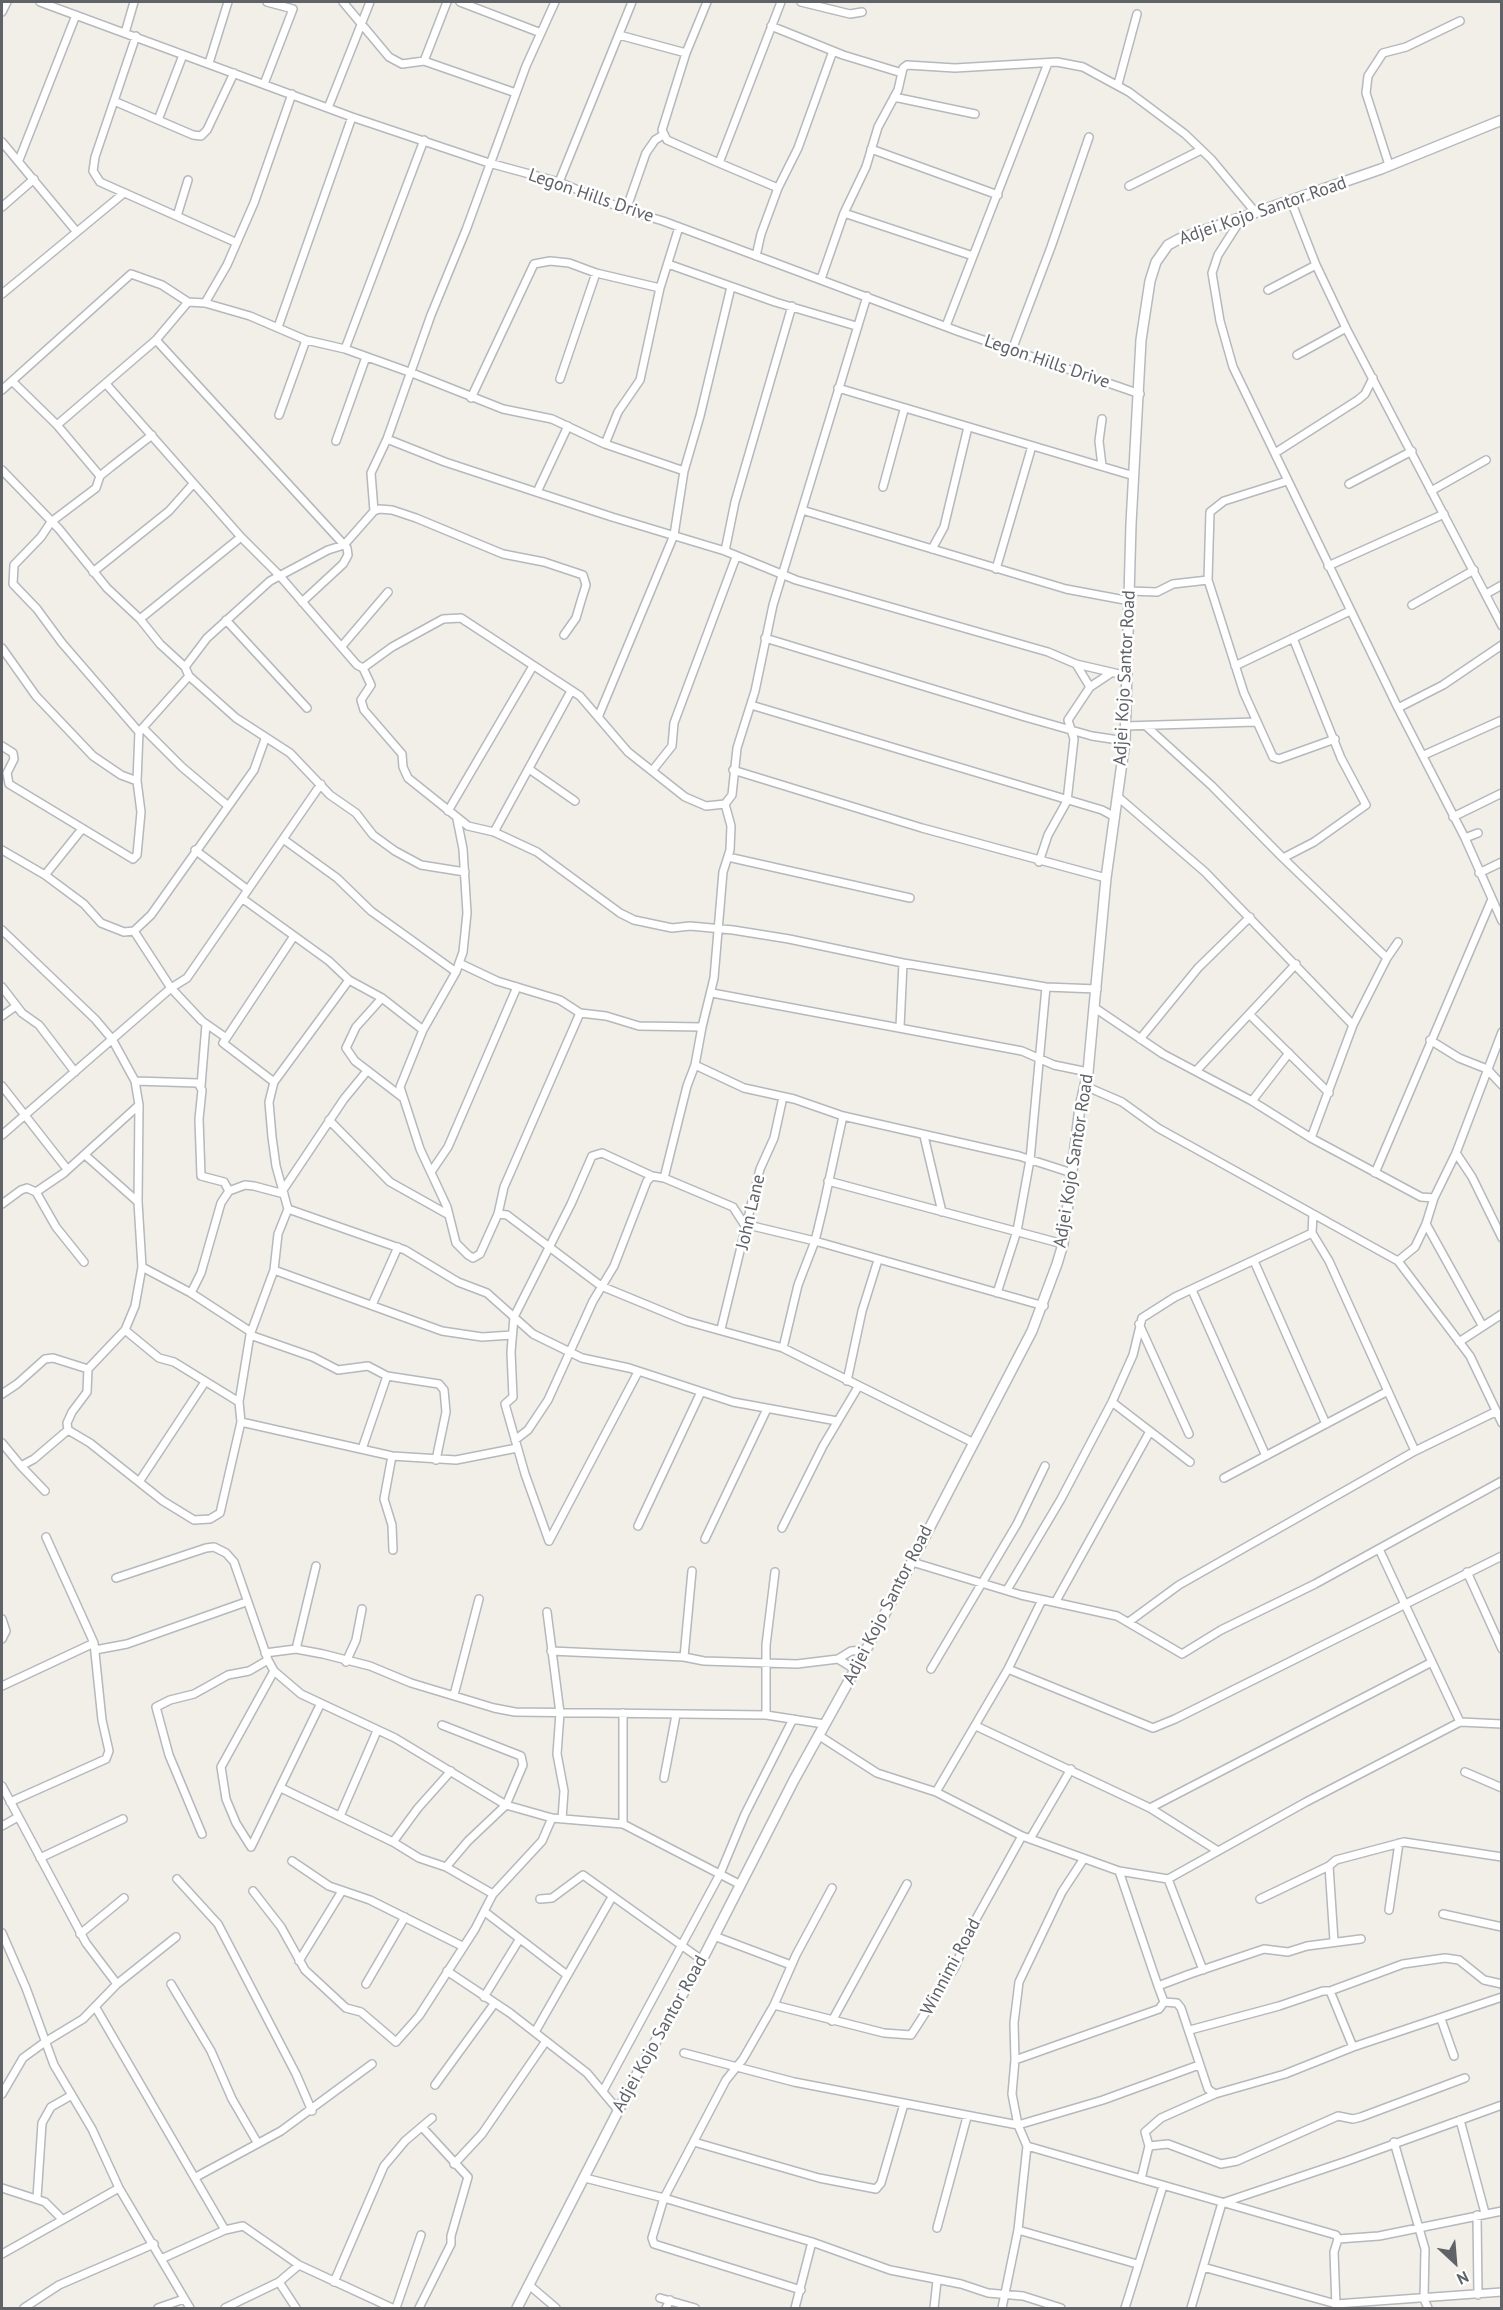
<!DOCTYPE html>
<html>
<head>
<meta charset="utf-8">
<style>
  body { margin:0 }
  #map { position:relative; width:1503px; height:2310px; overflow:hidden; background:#f1efe8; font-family:"PT Sans",sans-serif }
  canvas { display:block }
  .frame { position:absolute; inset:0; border:3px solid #5f6368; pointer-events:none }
  .north { position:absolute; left:1425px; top:2232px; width:60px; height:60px; -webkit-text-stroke:4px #fff; paint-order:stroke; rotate:154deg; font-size:16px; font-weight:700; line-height:24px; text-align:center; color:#5f6368 }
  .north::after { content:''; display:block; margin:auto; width:21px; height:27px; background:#5f6368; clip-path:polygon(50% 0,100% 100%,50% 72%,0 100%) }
</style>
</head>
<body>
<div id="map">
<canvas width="1503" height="2310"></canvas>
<div class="frame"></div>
<div class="north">N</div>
</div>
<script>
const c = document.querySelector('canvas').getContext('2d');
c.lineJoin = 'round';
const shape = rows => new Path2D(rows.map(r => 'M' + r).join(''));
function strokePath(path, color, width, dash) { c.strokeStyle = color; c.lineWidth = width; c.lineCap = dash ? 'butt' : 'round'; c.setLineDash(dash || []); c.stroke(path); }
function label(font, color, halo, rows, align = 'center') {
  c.font = font + ' "PT Sans",sans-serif'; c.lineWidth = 5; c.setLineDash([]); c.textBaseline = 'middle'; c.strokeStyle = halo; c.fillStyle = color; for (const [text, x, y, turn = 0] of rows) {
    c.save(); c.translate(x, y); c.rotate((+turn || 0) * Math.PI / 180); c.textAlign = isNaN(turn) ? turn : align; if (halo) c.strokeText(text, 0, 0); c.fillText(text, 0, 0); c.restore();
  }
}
const street = shape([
  [40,2,352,117,489,163,559,182,626,210,663,221,960,332,1140,394],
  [343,2,389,57,402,64,424,61,516,93],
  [460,2,541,33],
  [707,2,686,53,662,130,667,140,719,163],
  [801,2,850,14,862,12],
  [2,12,7,2],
  [771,26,843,55,902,73],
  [125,33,134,2],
  [619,35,686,53],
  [136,36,95,157,93,171,100,182,235,242],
  [183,55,158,120,193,135,201,136,207,130,234,73],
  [424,61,447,2],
  [209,63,228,2],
  [264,84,293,9,267,2],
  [1118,84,1137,14],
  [894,97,975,114],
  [114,101,158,120],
  [328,108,370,2],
  [2,142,76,231],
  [871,149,998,195],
  [19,160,76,15],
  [1389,165,1366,93,1368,76,1383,53,1406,47,1460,21],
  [559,182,632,2],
  [1129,186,1201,150],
  [778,188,719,163,781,2],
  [1291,201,1316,265,1346,328,1502,626],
  [2,207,34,179],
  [626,210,646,153,655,140,663,135],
  [844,213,973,256],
  [177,216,188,180],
  [1241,219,1218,255,1212,273,1220,321,1233,367,1398,708,1465,838,1502,921],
  [756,256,761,234,778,188,798,148,833,51],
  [668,264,775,302,856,326],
  [821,279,844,213,866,167,878,127,898,90,903,68,907,65,955,68,1057,62,1083,67,1129,92,1185,134,1211,159,1256,213],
  [1268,290,1316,265],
  [2,294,124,193],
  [205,303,227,265,254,203,292,94],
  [946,326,1048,63],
  [278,327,352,117],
  [156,340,347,548,348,555,343,564,302,602],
  [345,349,424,140],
  [1012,350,1051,247,1089,137],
  [1297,355,1346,328],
  [560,379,596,273],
  [12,381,57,425,100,476],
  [107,385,241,537,279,575,357,665,363,668],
  [838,388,1134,476],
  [2,390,131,274,162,285,188,302],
  [471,398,534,264,550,261,569,263,596,273,660,288],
  [279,415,306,340],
  [1102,419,1099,441,1102,466],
  [57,425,156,340,188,302,205,303,250,316,306,340,345,349,412,373,503,409,552,419,605,444,684,471],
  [387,439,445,462,612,517,725,551,796,580,1048,652,1076,664,1128,676],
  [336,441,366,357],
  [605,444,618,412,640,380,660,288,679,227],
  [1275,453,1358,400,1365,394,1373,378],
  [2,470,59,529,107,588,140,619,160,644,185,667,189,676,236,718,290,753,330,795,356,813,373,835,395,851,421,865,465,872],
  [1349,484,1412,451],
  [883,487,904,410],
  [1431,491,1486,460],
  [537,492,568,426],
  [802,510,1066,589,1130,601],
  [374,511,371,473,387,439,431,315,466,230,526,66,555,2],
  [932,549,944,527,968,427],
  [725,551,735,502,792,306],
  [1328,566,1444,514],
  [996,569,1032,446],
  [93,572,169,511,193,484],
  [1208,580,1210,512,1224,501,1287,481],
  [1130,591,1157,592,1173,584,1208,580,1244,693,1273,757,1279,759,1335,739],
  [1486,594,1502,585],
  [1412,605,1474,570],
  [140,619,241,537],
  [226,620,307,708],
  [765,638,1025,717,1092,736,1125,741],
  [342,646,388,592],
  [2,648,36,696,93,756,121,775,137,781],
  [1235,666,1350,611],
  [185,667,207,638,270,581,328,550,344,545,374,511,379,509,392,510,416,518,503,554,544,562,583,575,586,585,581,601,576,618,564,635],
  [1090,687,1111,673],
  [751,705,1102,810,1115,817],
  [1398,708,1443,685,1502,645],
  [599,715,674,535,684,471,700,416,731,287],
  [1125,726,1256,722],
  [1146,726,1212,786,1283,858,1387,958],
  [143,728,182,767,227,805],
  [139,732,62,643,37,609,13,584,14,565,41,537,51,522,96,488,100,476,111,467,152,435],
  [2,746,13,753,14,759,7,773,9,784,133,859,137,855,141,812,137,781,139,732,189,676],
  [1424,755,1502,720],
  [529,769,575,801],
  [733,770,922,828,1106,878],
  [652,771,672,746,674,723,736,557],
  [1117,796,1205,872,1353,1025],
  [725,804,706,806,685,797,628,752,580,696,461,618,443,619,392,647,363,668,371,685,361,700,364,710,402,754,403,767,408,778,468,826,494,832,537,852,620,913,634,920,672,928,690,926,733,930,789,939,903,963,1046,987,1097,989],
  [448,811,533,666],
  [1453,817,1502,793],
  [457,819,463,849,467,913,463,952,456,972,423,1030,400,1087,420,1149,447,1207,456,1243,468,1255,473,1258,480,1254,498,1214,504,1187,580,1013],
  [494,832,571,691],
  [1465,838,1478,833],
  [283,839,337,878,371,911,456,972],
  [2,850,45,875,84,904,101,923,124,932,134,931,171,988,202,1021,225,1037],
  [195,850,248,890],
  [728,857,910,898],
  [1283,858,1314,842,1366,805,1341,758,1293,638],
  [1039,862,1048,835,1067,801,1074,739,1068,720,1090,687,1076,664],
  [1479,873,1502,862],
  [45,875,82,829],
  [243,899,329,961,349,980,382,998,423,1030],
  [2,930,95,1019,112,1039,135,1081,139,1105,138,1202,142,1267,135,1306,125,1330,88,1369,87,1392,72,1412,67,1423,68,1430],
  [134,931,151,915,254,770,265,739],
  [459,963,497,981,560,1000,580,1013,606,1016,639,1026,702,1027,714,978,723,872,730,850,731,826,725,804,732,795,737,748,755,691,773,605,867,296],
  [2,987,22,1013,39,1025,75,1072],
  [712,993,1022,1051,1054,1065,1088,1072],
  [382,998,356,1027,346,1048,355,1061,402,1097],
  [1095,1008,1163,1054,1252,1101,1311,1138,1421,1197,1434,1198],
  [1249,1014,1329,1093],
  [2,1016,16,1006],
  [900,1027,903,963],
  [1140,1039,1198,968,1250,917],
  [1430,1040,1459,1058,1487,1069,1502,1085],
  [695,1065,744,1088,794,1099,843,1116,1019,1156,1072,1173],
  [1196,1071,1296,964],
  [135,1081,198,1083,202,1090,199,1119,201,1176,224,1182,229,1191],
  [274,1082,223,1043,294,936],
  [2,1086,67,1169],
  [201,1086,206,1024],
  [1085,1086,1122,1102,1158,1128,1398,1261,1470,1356,1502,1423],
  [1252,1101,1289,1053],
  [329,1120,390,1182,449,1215],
  [2,1135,171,988,187,978,321,784],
  [924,1136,942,1212],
  [1311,1138,1353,1025,1387,958,1398,942],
  [1456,1153,1472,1177,1502,1238],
  [85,1155,138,1202],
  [431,1172,448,1147,517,987],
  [1375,1173,1492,899],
  [664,1178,687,1086,695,1065,702,1027],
  [828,1181,1063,1244],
  [283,1190,344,1099,367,1071],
  [36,1192,56,1227,84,1262],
  [2,1204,21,1190,27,1188,36,1192,64,1173,139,1105],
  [288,1209,405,1250,458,1282,487,1293,533,1334,582,1358,629,1368,733,1402,837,1421],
  [498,1214,507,1215,601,1286,686,1321,783,1348,974,1443],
  [1313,1214,1312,1233,1329,1261,1415,1451],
  [1426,1224,1482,1325],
  [1254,1261,1326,1424],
  [1398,1261,1415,1247,1426,1224,1434,1198,1456,1153,1502,1032],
  [142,1267,191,1293,251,1332],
  [274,1270,442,1331,482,1337,512,1335],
  [1192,1290,1266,1456],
  [191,1293,201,1273,221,1203,229,1191,245,1185,254,1186,284,1194],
  [997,1293,1017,1231,1030,1160,1046,987],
  [372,1305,398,1247],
  [1139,1324,1189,1434],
  [721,1329,760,1169,774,1138,783,1097],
  [125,1330,159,1358,174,1362,239,1402],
  [250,1335,313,1357,338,1370,368,1366,387,1376,439,1384,444,1390,446,1412,436,1460],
  [1459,1342,1502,1314],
  [783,1348,798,1285,815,1241,823,1208,843,1116],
  [847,1381,862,1311,878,1260],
  [2,1394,17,1384,45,1359,53,1358,88,1369],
  [1112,1402,1190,1462],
  [241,1422,392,1456,456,1460,517,1448],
  [515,1440,528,1430,548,1400,593,1301,614,1266,647,1181,652,1176,664,1178,733,1207,744,1224,815,1241,1044,1306],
  [2,1443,21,1466,34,1459,68,1430,90,1443,163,1501,194,1520,210,1519,220,1513,241,1422,239,1402,250,1335,274,1270,278,1234,288,1209,276,1166,272,1137,269,1102,274,1082,349,980],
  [362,1449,387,1376],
  [392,1456,384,1499,392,1525,393,1550],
  [21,1466,45,1491],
  [1224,1478,1388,1391],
  [139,1482,205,1382],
  [638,1526,700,1394],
  [782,1528,823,1446,858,1387],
  [705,1539,766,1411],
  [549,1541,525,1474,505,1404,513,1397,511,1352,514,1317,571,1204,592,1156,602,1153,652,1176],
  [549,1541,638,1372],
  [1379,1549,1460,1722],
  [912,1562,1021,1595,1117,1616,1182,1654,1221,1630,1315,1584,1502,1481],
  [692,1571,684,1657,704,1661,797,1664,838,1659,851,1651,866,1650],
  [1467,1572,1502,1649],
  [116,1578,206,1548,214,1547,226,1553,234,1562,268,1660,274,1671,301,1694,395,1738,506,1805,552,1818,623,1824,739,1884],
  [1007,1590,1061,1499,1112,1402,1133,1355,1142,1318,1175,1297,1312,1233],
  [1056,1601,1149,1433],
  [547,1612,560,1713,557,1754,564,1791,562,1819],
  [2,1619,6,1631,2,1639],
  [1130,1621,1179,1585,1415,1451,1495,1412],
  [296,1649,316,1566],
  [95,1650,127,1644,246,1602],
  [551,1651,684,1657],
  [265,1653,296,1649,323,1654,370,1666,411,1683,494,1708,515,1712,766,1715,824,1724],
  [838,1659,856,1670],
  [346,1662,356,1640,362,1609],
  [931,1669,1017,1524,1045,1466],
  [1008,1669,1153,1728,1175,1719,1502,1556],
  [274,1671,221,1767,226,1799,236,1823,251,1847,320,1705],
  [2,1686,94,1643],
  [454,1695,479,1599],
  [766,1715,766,1645,775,1572],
  [976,1726,1150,1808,1432,1662],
  [818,1735,877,1773,936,1792,1022,1836,1119,1871,1168,1879,1306,1802,1460,1722,1502,1724],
  [1465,1772,1502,1788],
  [664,1778,676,1715],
  [2,1786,86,1943,117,1984],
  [281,1788,393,1842,419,1858,446,1867,468,1841,506,1805,523,1765,521,1756,442,1725],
  [936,1792,1008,1669,1042,1600],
  [10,1802,106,1759,109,1751,102,1720,94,1643,46,1537],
  [1150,1808,1218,1851],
  [340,1816,377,1731],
  [623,1824,623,1713],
  [2,1826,18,1817],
  [202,1834,169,1755,156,1707,170,1700,194,1694,228,1675,249,1671,268,1660],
  [1030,1839,1071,1769],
  [393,1842,418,1808,451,1771],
  [40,1858,123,1819],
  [292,1861,329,1886,370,1900,462,1946],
  [446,1867,493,1894],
  [1119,1871,1158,1986],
  [177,1879,218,1924,296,2074,312,2111],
  [1168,1879,1203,1970],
  [253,1891,281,1927,305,1970,346,2008,361,2012,396,2042,419,2016,475,1929,493,1894,542,1841,552,1818],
  [540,1899,552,1898,583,1875,702,1960],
  [1260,1899,1329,1866],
  [1389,1910,1399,1843],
  [485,1912,567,1975],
  [1443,1914,1502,1927],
  [2,1933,26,1988,54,2065,92,2129,119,2188,190,2308],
  [80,1934,124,1898],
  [714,1936,791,1965],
  [1334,1941,1329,1866,1336,1860,1404,1842,1502,1857],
  [299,1961,342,1891],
  [447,1971,510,2013,587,2073,618,2110],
  [171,1984,211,2051,232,2099,257,2142],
  [366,1984,405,1917],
  [1330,1991,1403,1964,1445,1958,1459,1960,1484,1980,1502,1984],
  [484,1997,519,1940],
  [1164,2002,1177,2003,1181,2008,1208,2089,1215,2094,1285,2074,1353,2047],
  [774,2005,884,2033,911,2035,955,1967,971,1928,1022,1836],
  [96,2008,225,2230],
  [1441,2019,1454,2056],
  [832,2021,907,1884],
  [1190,2030,1279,2006,1323,1991,1330,1991,1353,2047,1502,1997],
  [535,2032,612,1897],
  [684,2053,794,2082,1018,2125,1103,2100,1199,2065],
  [1015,2060,1159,2009,1164,2002,1158,1986,1190,1974,1264,1949,1288,1952,1307,1946,1361,1939],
  [435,2085,494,2004],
  [603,2091,720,1874,745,1814,793,1719],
  [2,2094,23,2058,45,2042,83,2019,117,1984,176,1937],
  [1460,2120,1485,2213],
  [694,2142,819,2178,876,2189,881,2183,904,2104],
  [1394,2142,1425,2249,1424,2299,1428,2308],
  [1027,2146,1018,2125,1012,2094,1015,2060,1014,2023,1019,1982,1062,1892,1083,1860],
  [1149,2146,1145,2132,1161,2118,1215,2094],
  [454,2164,482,2134,546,2041],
  [196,2177,281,2131,372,2064],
  [585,2178,664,2198,812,2242,890,2270,961,2284,988,2293,1023,2296,1061,2308],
  [1141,2179,1149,2146,1168,2144,1221,2164,1237,2161,1338,2116,1353,2119,1361,2117,1465,2078],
  [2,2188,45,2202,62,2219],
  [37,2198,42,2123,51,2107,72,2095],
  [1222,2203,1347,2161,1502,2105],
  [1477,2215,1478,2295],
  [937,2228,967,2117],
  [1018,2230,1137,2264],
  [2,2254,119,2188],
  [161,2259,225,2230,243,2226,299,2265,392,2308],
  [1203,2267,1336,2304,1502,2292],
  [334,2282,384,2166,405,2141,432,2118],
  [529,2285,556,2308],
  [801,2290,654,2244,652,2238,664,2198,726,2080,743,2059,774,2005,796,1955,832,1888],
  [660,2298,695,2308],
  [1336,2306,1334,2252,1338,2239],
  [24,2308,59,2285,154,2244],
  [158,2308,184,2299],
  [225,2308,279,2282],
  [296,2308,279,2282,299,2265],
  [396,2308,421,2235],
  [419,2308,451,2244,451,2236,468,2177,422,2127],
  [666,2308,670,2300],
  [795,2308,812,2242],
  [934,2308,937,2281],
  [1002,2308,1018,2230,1027,2146,1336,2235,1338,2239,1379,2236,1502,2211],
  [1125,2308,1163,2186],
  [1191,2308,1222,2203]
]);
const secondary = shape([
  [517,2308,636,2076,702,1960,794,1780,866,1650,1032,1331,1057,1264,1063,1244,1080,1107,1088,1072,1106,878,1125,741,1131,524,1141,340,1150,281,1156,262,1168,245,1179,239,1381,169,1502,120]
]);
const streetNames = [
  ["Legon Hills Drive",591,196,19],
  ["Adjei Kojo Santor Road",1263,211,-19],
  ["Legon Hills Drive",1047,362,19],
  ["Adjei Kojo Santor Road",1125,678,-87],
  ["Adjei Kojo Santor Road",1074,1161,-81],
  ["John Lane",751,1212,-77],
  ["Adjei Kojo Santor Road",888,1605,-63],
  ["Winnimi Road",951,1967,-62],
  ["Adjei Kojo Santor Road",660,2034,-61]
];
strokePath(street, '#b5b8bc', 10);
strokePath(secondary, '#b6babf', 12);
strokePath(street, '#fff', 7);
strokePath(secondary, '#fff', 9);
label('18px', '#5f6368', '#fff', streetNames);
</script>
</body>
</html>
